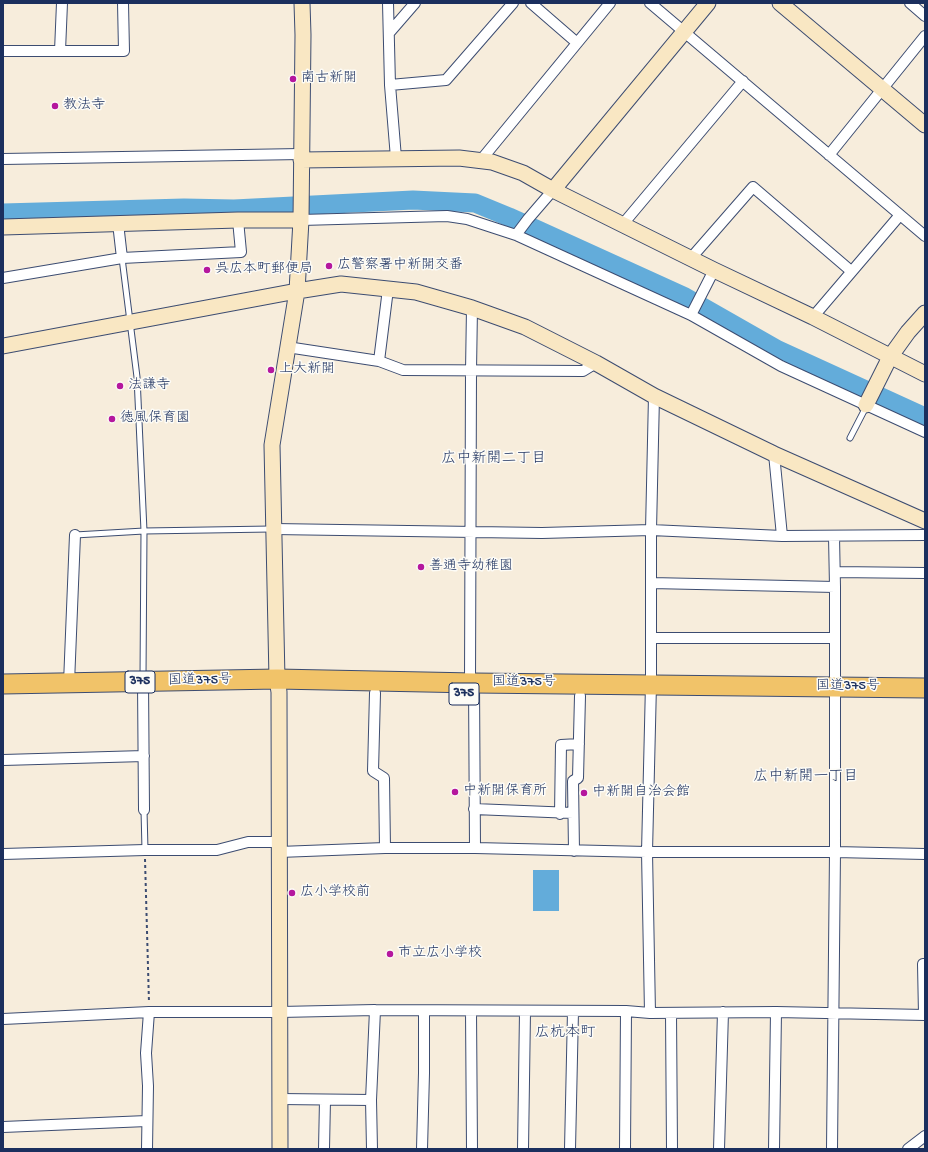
<!DOCTYPE html>
<html>
<head>
<meta charset="utf-8">
<style>
  body { margin:0 }
  #map { position:relative; width:928px; height:1152px; overflow:hidden; background:#f7eddc; font-family:"Gochi Hand",sans-serif }
  canvas { display:block }
  .frame { position:absolute; inset:0; border:4px solid #1b2f5e; pointer-events:none }
</style>
</head>
<body>
<div id="map">
<canvas width="928" height="1152"></canvas>
<div class="frame"></div>
</div>
<script>
const c = document.querySelector('canvas').getContext('2d');
c.lineJoin = 'round';
function paint(path, color) { c.fillStyle = color; c.fill(path, 'evenodd'); }
const shape = rows => new Path2D(rows.map(r => 'M' + r).join(''));
function strokePath(path, color, width, dash) { c.strokeStyle = color; c.lineWidth = width; c.lineCap = dash ? 'butt' : 'round'; c.setLineDash(dash || []); c.stroke(path); }
function label(font, color, halo, rows, align = 'center') {
  c.font = font + ' "Gochi Hand","Klee One",sans-serif'; c.lineWidth = 3; c.setLineDash([]); c.textBaseline = 'middle'; c.strokeStyle = halo; c.fillStyle = color; for (const [text, x, y, turn = 0] of rows) {
    c.save(); c.translate(x, y); c.rotate((+turn || 0) * Math.PI / 180); c.textAlign = isNaN(turn) ? turn : align; if (halo) c.strokeText(text, 0, 0); c.fillText(text, 0, 0); c.restore();
  }
}
const water = shape([
  [533,870,559,870,559,911,533,911]
]);
const river = shape([
  [3,213,184,208,234,209,413,200,475,203,509,217,685,297,778,350,925,417]
]);
const path = shape([
  [145,859,149,1003]
]);
const lane = shape([
  [122,258,137,377,144,531,143,677],
  [850,438,866,407],
  [75,535,144,531,271,529],
  [144,810,145,850]
]);
const street = shape([
  [388,3,390,85,396,158],
  [531,3,576,42],
  [650,3,925,236],
  [910,3,925,16],
  [389,33,415,3],
  [3,51,124,51,123,3],
  [60,51,62,3],
  [390,85,446,80,513,3],
  [829,155,925,36],
  [3,159,301,154],
  [481,160,610,3],
  [301,220,447,216,467,219,516,235,691,315,781,366,925,432],
  [118,223,122,258],
  [623,224,743,81],
  [516,235,528,219,553,190],
  [691,258,753,187,851,271],
  [3,278,122,258,241,252,238,220],
  [388,289,379,361,403,370,583,371,596,363],
  [691,315,714,270],
  [813,317,900,215],
  [287,347,379,361],
  [774,454,782,536],
  [274,529,542,533,651,530,782,536,925,535],
  [835,572,925,573],
  [651,583,835,587],
  [651,638,835,638],
  [143,682,144,810],
  [69,683,75,535],
  [470,683,471,371,472,308],
  [474,683,475,848],
  [375,693,373,771,384,778,385,848],
  [3,760,144,756],
  [474,809,573,813],
  [560,814,561,745,579,744],
  [574,851,573,781,578,778,580,696],
  [279,852,385,848,475,848,647,852,835,852,925,854],
  [3,854,145,850,217,850,248,842,279,842],
  [471,1011,472,1149],
  [650,1013,647,852,651,684,651,530,654,396],
  [671,1013,672,1149],
  [924,1015,923,964,925,964],
  [3,1019,149,1012,280,1012,375,1010,626,1011,650,1013,776,1012,925,1015],
  [280,1099,371,1100],
  [3,1127,147,1121],
  [147,1149,148,1086,146,1053,149,1012],
  [324,1149,325,1100],
  [372,1149,371,1100,375,1010],
  [422,1149,424,1073,424,1011],
  [523,1149,525,1012],
  [570,1149,573,1011],
  [625,1149,626,1011],
  [719,1149,723,1012],
  [774,1149,776,1012],
  [832,1149,835,852,835,587,834,536],
  [908,1149,925,1136]
]);
const secondary = shape([
  [780,3,925,125],
  [301,160,459,158,492,162,523,173,553,190,714,270,813,317,925,374],
  [553,190,708,3],
  [3,227,238,220,301,220],
  [3,346,297,291,341,284,416,292,472,308,525,327,596,363,654,396,774,454,925,521],
  [866,405,890,357,908,332,925,313],
  [280,1149,279,692,277,679,272,445,297,291,301,220,303,35,302,3]
]);
const highway = shape([
  [3,684,277,679,474,683,925,688]
]);
const markers = [
  [293,79,4,"#b5179e"],
  [55,106,4,"#b5179e"],
  [329,266,4,"#b5179e"],
  [207,270,4,"#b5179e"],
  [271,370,4,"#b5179e"],
  [120,386,4,"#b5179e"],
  [112,419,4,"#b5179e"],
  [421,567,4,"#b5179e"],
  [455,792,4,"#b5179e"],
  [584,793,4,"#b5179e"],
  [292,893,4,"#b5179e"],
  [390,954,4,"#b5179e"]
];
const shields = [
  [140,682,30],
  [464,694,30]
];
const shieldNames = [
  ["375",140,682],
  ["375",464,694]
];
const poiNames = [
  ["南古新開",301,79],
  ["教法寺",63,106],
  ["広警察署中新開交番",337,266],
  ["呉広本町郵便局",215,270],
  ["上大新開",279,370],
  ["法謙寺",128,386],
  ["徳風保育園",120,419],
  ["善通寺幼稚園",429,567],
  ["中新開保育所",463,792],
  ["中新開自治会館",592,793],
  ["広小学校前",300,893],
  ["市立広小学校",398,954]
];
const streetNames = [
  ["国道375号",200,681,-1],
  ["国道375号",524,683],
  ["国道375号",848,687]
];
const neighbourhoodNames = [
  ["広中新開二丁目",494,460],
  ["広中新開一丁目",806,778],
  ["広杭本町",565,1034]
];
paint(water, '#63acda');
strokePath(river, '#63acda', 19);
strokePath(lane, '#3c4c71', 7);
strokePath(street, '#3c4c71', 12);
strokePath(secondary, '#3c4c71', 17);
strokePath(highway, '#3c4c71', 21);
strokePath(path, '#3c4c71', 2, [3, 3]);
strokePath(lane, '#fff', 5);
strokePath(street, '#fff', 10);
strokePath(secondary, '#f9e7c3', 15);
strokePath(highway, '#f1c369', 19);
for (const [x, y, r, color] of markers) { const dot = new Path2D(); dot.arc(x, y, r, 0, 2 * Math.PI); c.fillStyle = color; c.fill(dot); strokePath(dot, '#fdfcf7', 1.5); }
for (const [x, y, w] of shields) { const box = new Path2D(); box.roundRect(x - w / 2, y - 11, w, 22, 3); c.fillStyle = '#fdfcf7'; c.fill(box); strokePath(box, '#1b2f5e', 1); }
label('bold 13px', '#1b2f5e', null, shieldNames);
label('14px', '#1b2f5e', '#fdfcf7', poiNames, 'left');
label('14px', '#1b2f5e', '#fdfcf7', streetNames);
label('15px', '#1b2f5e', '#fdfcf7', neighbourhoodNames);
</script>
</body>
</html>
